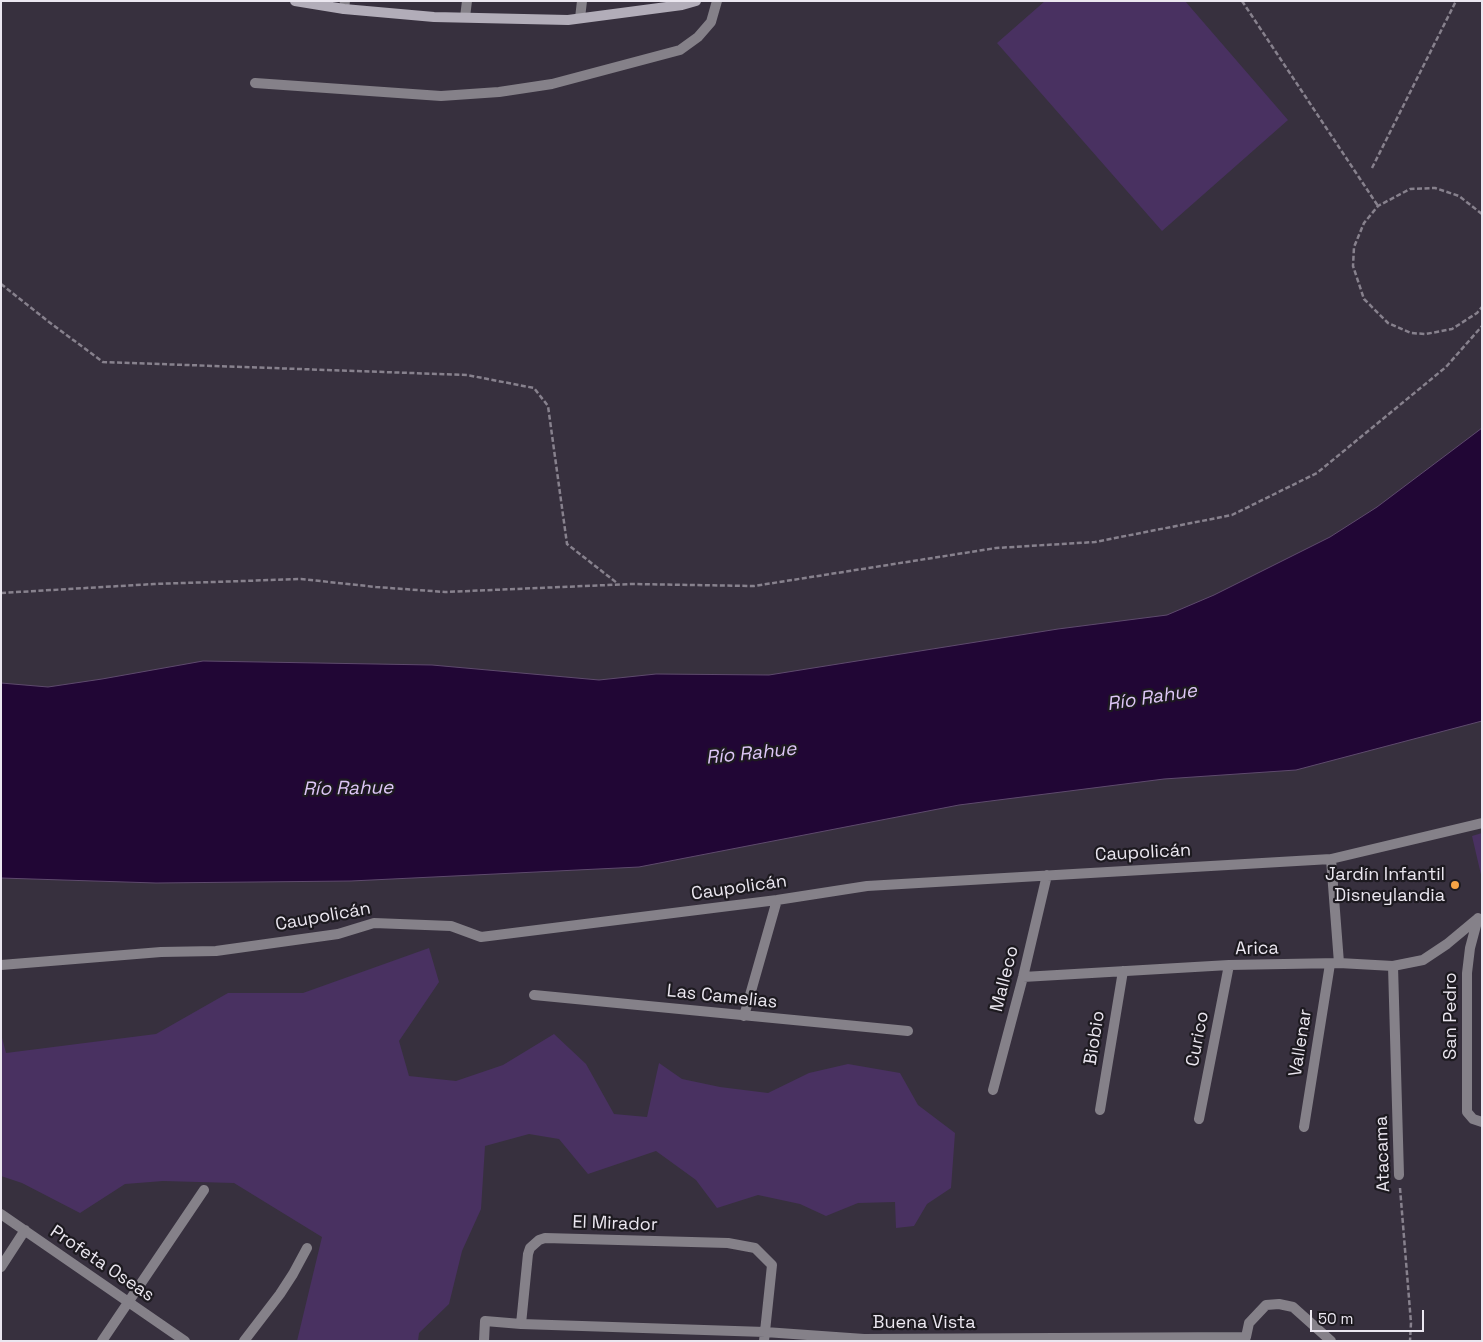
<!DOCTYPE html>
<html>
<head>
<meta charset="utf-8">
<style>
  body { margin:0 }
  #map { position:relative; width:1483px; height:1342px; overflow:hidden; background:#37303e; font-family:"Space Grotesk",sans-serif }
  canvas { display:block }
  .frame { position:absolute; inset:0; border:2px solid #ebe7f0; pointer-events:none }
  .scale { position:absolute; left:1310px; top:1310px; width:114px; height:22px; box-sizing:border-box; border:2px solid #ebe7f0; border-top:0; padding-left:6px; font-size:15px; line-height:18px; white-space:nowrap; color:#ebe7f0; -webkit-text-stroke:4px #1d1a20; paint-order:stroke }
</style>
</head>
<body>
<div id="map">
<canvas width="1483" height="1342"></canvas>
<div class="frame"></div>
<div class="scale">50 m</div>
</div>
<script>
const c = document.querySelector('canvas').getContext('2d');
c.lineJoin = 'round';
function paint(path, color) { c.fillStyle = color; c.fill(path, 'evenodd'); }
const shape = rows => new Path2D(rows.map(r => 'M' + r).join(''));
function strokePath(path, color, width, dash) { c.strokeStyle = color; c.lineWidth = width; c.lineCap = dash ? 'butt' : 'round'; c.setLineDash(dash || []); c.stroke(path); }
function label(font, color, halo, rows, align = 'center') {
  c.font = font + ' "Space Grotesk",sans-serif'; c.lineWidth = 4.5; c.setLineDash([]); c.textBaseline = 'middle'; c.strokeStyle = halo; c.fillStyle = color; for (const [text, x, y, turn = 0] of rows) {
    c.save(); c.translate(x, y); c.rotate((+turn || 0) * Math.PI / 180); c.textAlign = isNaN(turn) ? turn : align; if (halo) c.strokeText(text, 0, 0); c.fillText(text, 0, 0); c.restore();
  }
}
const green = shape([
  [1045,1,1185,1,1288,120,1162,231,997,43],
  [1482,833,1482,879,1472,836],
  [429,948,439,982,399,1041,409,1076,456,1081,503,1065,554,1034,586,1064,614,1114,647,1117,659,1063,682,1079,720,1087,768,1093,809,1073,848,1064,900,1073,918,1105,955,1133,951,1188,927,1204,914,1226,896,1228,895,1202,858,1203,826,1216,800,1204,758,1195,717,1208,696,1180,656,1151,588,1174,559,1139,529,1134,485,1146,481,1209,462,1251,449,1304,419,1333,418,1341,297,1341,322,1237,234,1183,163,1181,125,1184,80,1213,22,1183,1,1176,1,1034,6,1053,156,1034,228,993,303,993]
]);
const water = shape([
  [1482,428,1482,721,1296,770,1164,779,959,805,639,867,351,881,156,883,1,878,1,683,48,687,102,679,203,661,432,665,599,680,656,674,769,675,1058,629,1167,615,1214,595,1330,537,1377,507,1482,428]
]);
const path = shape([
  [1242,1,1378,206],
  [1372,168,1456,1],
  [1482,214,1459,196,1435,188,1410,189,1378,206,1364,223,1354,247,1353,266,1364,299,1388,323,1411,333,1426,334,1452,329,1477,313,1482,307],
  [1,284,49,322,103,362,467,375,534,388,548,406,567,544,617,583],
  [1,593,154,584,301,579,376,587,445,592,632,584,754,586,996,548,1095,542,1232,515,1317,473,1446,367,1482,326],
  [1400,1188,1411,1323,1410,1341]
]);
const street = shape([
  [344,9,345,1],
  [465,17,467,1],
  [580,18,582,1],
  [255,83,441,96,499,92,552,84,680,50,698,37,711,22,717,1],
  [1331,859,1339,963],
  [1478,918,1470,948,1467,973,1467,1112,1473,1119,1482,1122],
  [1,965,161,952,216,951,338,934,374,923,451,926,481,937,777,900,867,886,1331,859,1482,823],
  [1393,966,1399,1175],
  [1023,977,1229,965,1339,963,1393,966,1423,960,1447,944,1477,919],
  [534,995,908,1031],
  [744,1016,777,900],
  [993,1090,1023,977,1047,875],
  [1100,1110,1123,971],
  [1199,1119,1229,965],
  [1304,1127,1330,964],
  [1,1214,185,1341],
  [1,1267,25,1230],
  [521,1324,528,1254,530,1248,539,1240,545,1238,728,1243,755,1248,772,1265,764,1341],
  [102,1341,204,1190],
  [244,1341,280,1294,293,1274,307,1248],
  [484,1341,485,1321,521,1324,765,1332,864,1339,1246,1337,1249,1323,1266,1305,1279,1304,1293,1307,1331,1341]
]);
const secondary = shape([
  [295,1,344,9,434,17,568,20,682,5,696,1]
]);
const markers = [
  [1455,885,5,"#f5a345"]
];
const streetNames = [
  ["Caupolicán",1143,853,-3],
  ["Caupolicán",739,888,-8],
  ["Caupolicán",323,917,-10],
  ["Arica",1257,949,-1],
  ["Malleco",1005,979,-76],
  ["Las Camelias",722,997,6],
  ["San Pedro",1451,1016,-90],
  ["Biobio",1095,1038,-81],
  ["Curico",1198,1039,-79],
  ["Vallenar",1301,1043,-81],
  ["Atacama",1383,1154,-92],
  ["El Mirador",615,1224,2],
  ["Profeta Oseas",102,1264,34],
  ["Buena Vista",924,1323]
];
const poiNames = [
  ["Jardín Infantil",1445,875],
  ["Disneylandia",1445,896]
];
const waterNames = [
  ["Río Rahue",1152,698,-9],
  ["Río Rahue",751,754,-6],
  ["Río Rahue",348,789,-1]
];
paint(green, '#493161');
paint(water, '#210635');
strokePath(water, '#5e4a6d', 1);
strokePath(path, '#87818d', 2.5, [5, 2.5]);
strokePath(street, '#858189', 10);
strokePath(secondary, '#b2adb9', 10);
for (const [x, y, r, color] of markers) { const dot = new Path2D(); dot.arc(x, y, r, 0, 2 * Math.PI); c.fillStyle = color; c.fill(dot); strokePath(dot, '#1d1a20', 2); }
label('18px', '#ebe7f0', '#1d1a20', streetNames);
label('18px', '#ebe7f0', '#1d1a20', poiNames, 'right');
label('italic 19px', '#ddc6f6', '#1d1a20', waterNames);
</script>
</body>
</html>
